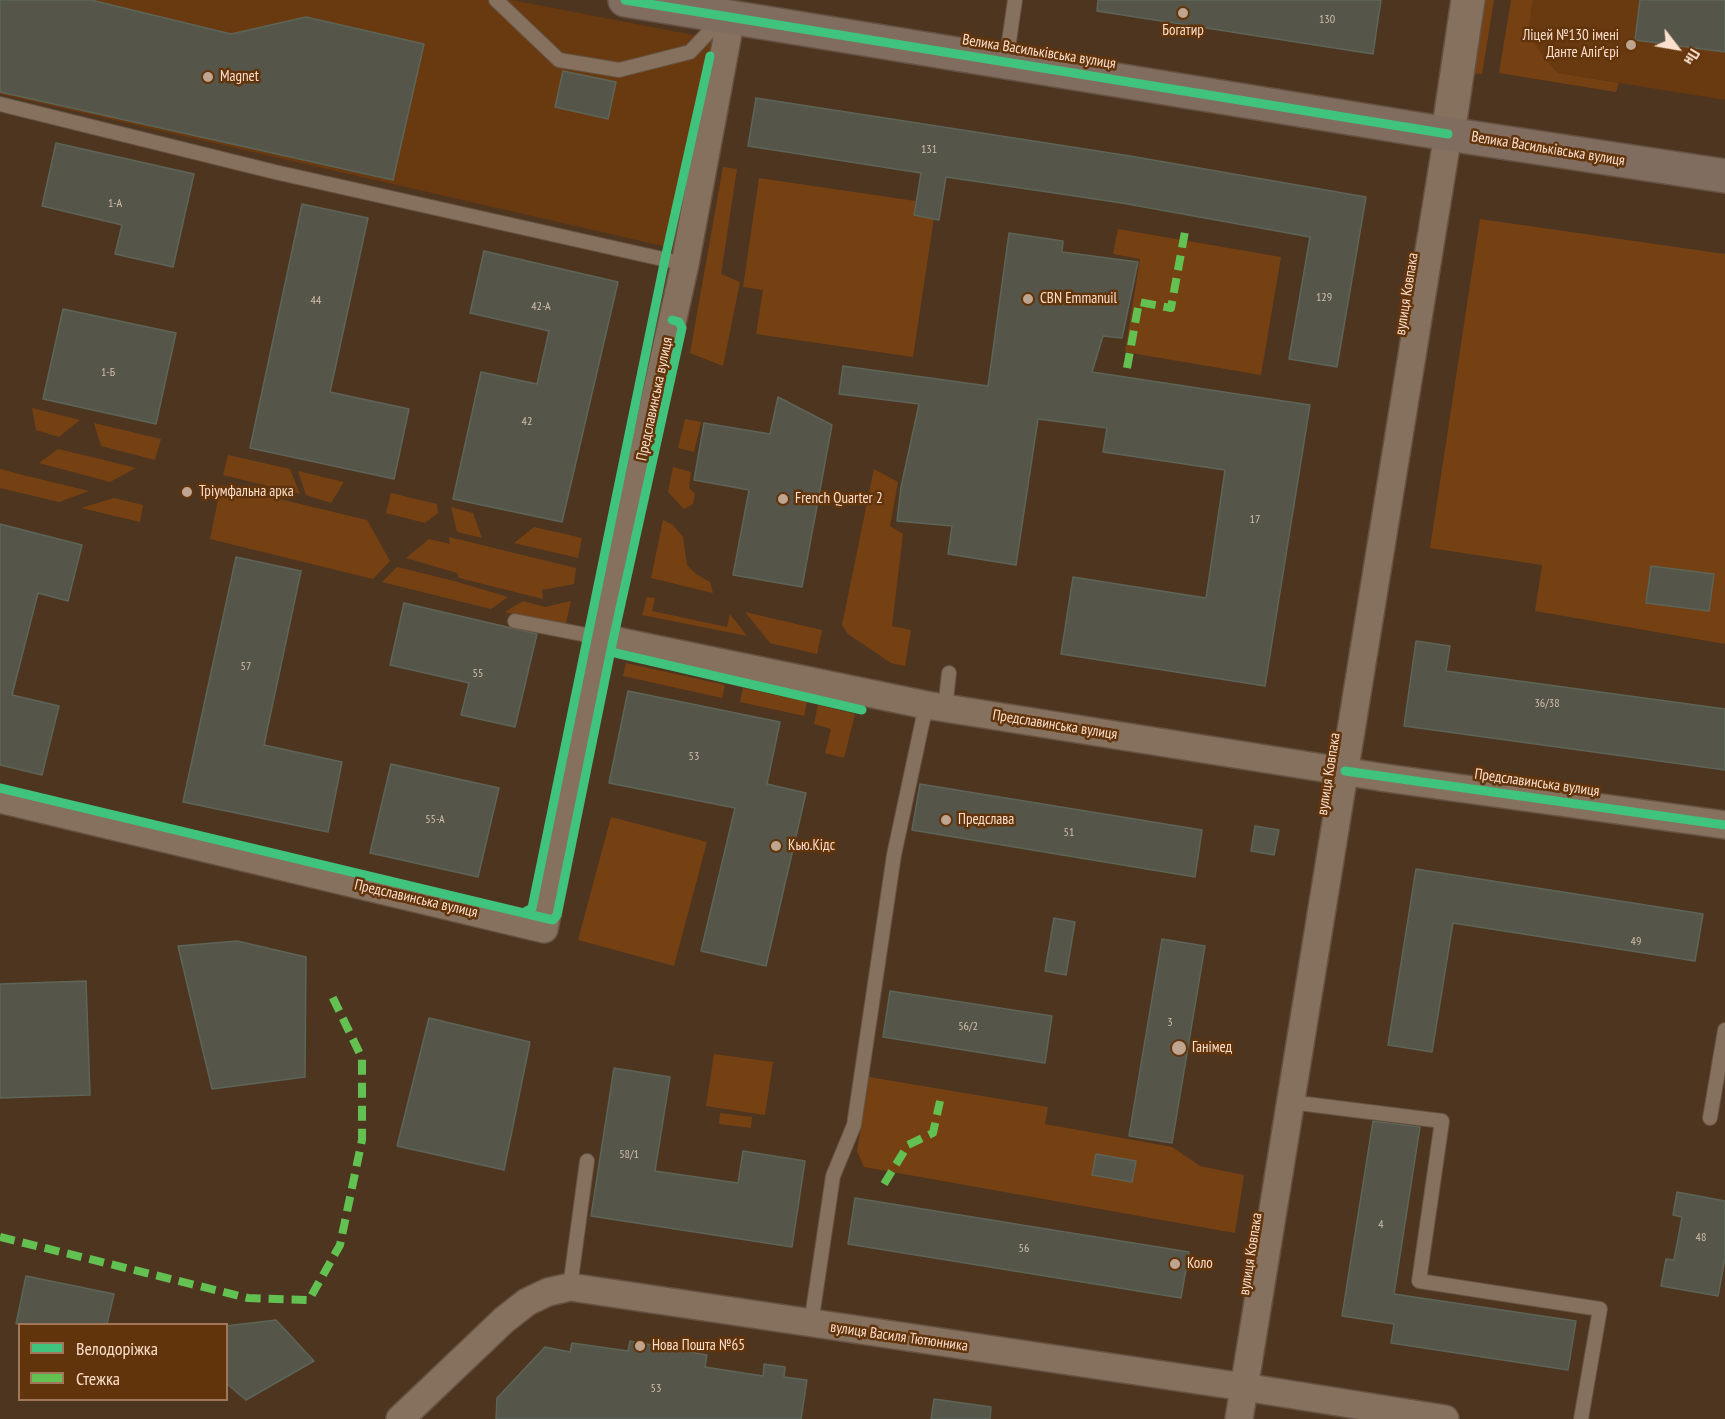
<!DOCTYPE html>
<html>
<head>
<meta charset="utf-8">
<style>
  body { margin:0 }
  #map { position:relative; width:1725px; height:1419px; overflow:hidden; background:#4e3520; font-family:"PT Sans Narrow",sans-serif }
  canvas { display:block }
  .legend { position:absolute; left:18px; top:1323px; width:210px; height:78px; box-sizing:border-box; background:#62340c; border:2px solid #a07859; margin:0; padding:8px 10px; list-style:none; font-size:18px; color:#fcdfcc }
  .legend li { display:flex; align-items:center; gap:12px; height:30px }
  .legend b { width:30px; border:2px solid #a07859 }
  .north { position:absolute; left:1647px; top:18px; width:60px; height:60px; -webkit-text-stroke:4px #62340c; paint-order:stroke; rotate:121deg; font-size:16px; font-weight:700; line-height:24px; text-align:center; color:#fcdfcc }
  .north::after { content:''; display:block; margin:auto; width:21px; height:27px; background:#fcdfcc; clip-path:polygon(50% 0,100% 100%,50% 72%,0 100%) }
</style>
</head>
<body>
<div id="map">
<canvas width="1725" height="1419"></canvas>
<ul class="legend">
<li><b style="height:8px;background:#40c37c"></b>Велодоріжка</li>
<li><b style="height:8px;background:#63c152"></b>Стежка</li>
</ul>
<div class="north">Пн</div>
</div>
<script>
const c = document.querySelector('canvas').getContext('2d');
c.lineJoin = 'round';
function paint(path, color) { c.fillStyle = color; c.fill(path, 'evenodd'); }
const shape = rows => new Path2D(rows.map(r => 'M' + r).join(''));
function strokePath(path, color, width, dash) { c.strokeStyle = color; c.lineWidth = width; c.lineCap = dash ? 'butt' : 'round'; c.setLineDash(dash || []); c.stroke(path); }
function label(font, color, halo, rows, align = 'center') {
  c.font = font + ' "PT Sans Narrow",sans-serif'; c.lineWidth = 5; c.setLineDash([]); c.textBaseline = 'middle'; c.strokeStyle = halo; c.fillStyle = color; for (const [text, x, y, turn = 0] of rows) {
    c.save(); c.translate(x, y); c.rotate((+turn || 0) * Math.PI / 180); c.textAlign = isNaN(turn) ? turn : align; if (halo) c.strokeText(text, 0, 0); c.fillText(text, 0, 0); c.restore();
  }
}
const built = shape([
  [0,0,512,0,719,40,676,249,0,94],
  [1533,0,1725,0,1725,100,1558,73,1544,58,1528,32]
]);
const green = shape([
  [1481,0,1494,0,1482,74,1470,73],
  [1511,0,1533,0,1528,32,1544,58,1558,73,1619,83,1616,92,1499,73],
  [723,167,737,169,721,274,740,282,723,366,690,353],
  [759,178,936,204,913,357,756,334,763,290,743,287],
  [1480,219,1725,254,1725,644,1535,611,1542,565,1430,548],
  [1118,229,1281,257,1261,375,1125,352,1140,259,1113,254],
  [32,408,80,420,59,437,36,430],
  [685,419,701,422,694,452,678,448],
  [94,423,161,439,155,460,101,446],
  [58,449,104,460,136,468,110,482,39,463],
  [228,455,290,469,300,494,223,475],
  [673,467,691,472,689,488,695,494,693,504,684,509,668,492],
  [0,469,23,475,89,491,59,502,0,488],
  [874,469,898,482,890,526,903,534,892,626,911,630,905,666,891,663,848,634,842,625],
  [298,471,344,482,331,503,306,495],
  [221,485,367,520,390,561,373,579,210,539],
  [391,493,437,504,438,513,425,523,386,513],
  [114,498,143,505,140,522,81,508],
  [451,507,473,513,482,538,457,532],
  [663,520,673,525,683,537,687,565,696,574,710,582,713,593,651,578],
  [534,527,582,538,578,558,514,543],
  [449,537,576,568,574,584,542,590,543,599,459,578,457,573,406,558,429,539,450,544],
  [397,567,454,581,508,597,491,609,382,582],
  [647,597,655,598,652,611,727,627,730,614,747,636,642,615],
  [523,601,545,607,571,601,565,627,505,612],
  [745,612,822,630,817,654,770,643],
  [626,663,725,685,722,698,623,676],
  [743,688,807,702,804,716,740,702],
  [818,705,855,714,844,758,825,753,831,729,814,724],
  [611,817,707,842,674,966,578,940],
  [714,1054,773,1062,765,1115,706,1106],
  [869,1077,1048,1107,1045,1124,1172,1147,1200,1166,1244,1175,1235,1233,864,1167,857,1151],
  [720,1113,752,1117,751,1128,719,1124]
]);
const building = shape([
  [0,0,91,0,231,34,306,17,424,44,393,180,0,92,0,0],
  [1098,0,1381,0,1373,54,1097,11,1098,0],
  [1640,0,1725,0,1725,52,1635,40,1640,0],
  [563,71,616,82,608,119,555,107,563,71],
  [756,98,1130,156,1366,197,1337,367,1289,359,1310,237,1122,203,946,177,939,220,914,215,921,173,748,146,756,98],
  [56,143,194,174,173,267,115,254,122,225,42,206,56,143],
  [302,204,368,218,330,392,409,409,394,479,250,448,302,204],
  [1009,233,1063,241,1062,252,1138,262,1122,338,1103,336,1092,372,1310,405,1265,686,1061,654,1073,577,1206,598,1225,470,1103,452,1107,428,1038,419,1016,565,948,554,952,526,897,521,901,487,919,404,839,394,843,366,988,386,1009,233],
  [484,251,618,282,562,522,453,499,481,372,537,384,549,331,470,313,484,251],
  [63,309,176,333,156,424,43,399,63,309],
  [778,397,832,425,802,587,733,575,749,490,694,480,704,423,770,434,778,397],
  [0,524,82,545,68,601,38,593,12,695,59,706,42,775,0,765,0,524],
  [236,557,301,571,264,745,342,762,328,832,183,802,236,557],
  [1651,566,1714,574,1709,611,1646,603,1651,566],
  [404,603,537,634,515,727,461,715,469,683,390,665,404,603],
  [1416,641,1450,646,1446,671,1725,709,1725,770,1404,726,1416,641],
  [628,691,780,722,767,784,806,793,766,966,701,951,735,808,609,783,628,691],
  [391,764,499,788,478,877,370,853,391,764],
  [920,784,1202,830,1195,877,912,830,920,784],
  [1255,826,1279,830,1274,855,1251,851,1255,826],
  [1416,869,1703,914,1695,961,1453,923,1432,1052,1388,1045,1416,869],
  [1054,918,1075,922,1066,975,1045,971,1054,918],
  [1162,939,1205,946,1172,1143,1129,1136,1162,939],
  [237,941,306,957,305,1077,212,1089,178,946,237,941],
  [86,981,90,1095,0,1098,0,984,86,981],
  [890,991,1052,1016,1045,1063,883,1037,890,991],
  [429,1018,530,1042,504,1170,397,1146,429,1018],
  [614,1068,670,1077,655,1171,738,1183,743,1151,805,1161,792,1247,591,1216,614,1068],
  [1373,1121,1420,1127,1394,1294,1576,1321,1568,1370,1391,1343,1394,1324,1342,1316,1373,1121],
  [1096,1154,1136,1161,1132,1182,1092,1175,1096,1154],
  [1677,1192,1725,1201,1725,1258,1718,1296,1661,1286,1666,1259,1674,1260,1682,1217,1673,1215,1677,1192],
  [855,1198,1189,1252,1181,1298,848,1244,855,1198],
  [26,1276,114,1294,107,1324,16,1324,26,1276],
  [276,1320,314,1361,246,1400,226,1383,226,1326,276,1320],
  [630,1341,707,1355,705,1367,763,1376,764,1364,785,1367,784,1377,807,1380,801,1419,496,1419,497,1398,545,1347,570,1352,572,1343,628,1351,630,1341],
  [934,1399,991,1407,990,1419,931,1419,934,1399]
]);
const service = shape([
  [496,0,559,60,619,70,690,52,722,18],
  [1006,62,1015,0],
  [0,104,275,172,685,264],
  [515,621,602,638],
  [945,708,949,673],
  [1290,1102,1442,1121,1419,1281,1600,1309,1581,1419],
  [1710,1118,1725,1030],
  [570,1287,587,1161],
  [811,1324,833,1176,854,1125,894,855,926,705]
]);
const minor = shape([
  [602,638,926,705,1386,778,1725,825],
  [0,799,544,929,602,638,685,264,731,17],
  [400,1419,504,1320,527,1302,548,1292,570,1287,1244,1387,1445,1419],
  [1239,1419,1448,134]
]);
const tertiary = shape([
  [1448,134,1468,0]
]);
const primary = shape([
  [625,0,1448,134,1725,176]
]);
const quiet = shape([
  [1127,368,1139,302,1171,308,1186,226],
  [884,1184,908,1145,933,1133,940,1101],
  [0,1237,248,1298,309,1300,340,1245,362,1140,362,1058,330,992]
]);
const cycleway = shape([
  [625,0,1448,134],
  [611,652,862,710],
  [1345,771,1725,825],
  [0,788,553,920,557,915,613,640,682,328,679,322,672,320],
  [523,913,532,908,665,259,710,56]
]);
const markers = [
  [1183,13,6,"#bfa490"],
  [1631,45,6,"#bfa490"],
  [208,77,6,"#bfa490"],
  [1028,299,6,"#bfa490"],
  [187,492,6,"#bfa490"],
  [783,499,6,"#bfa490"],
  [946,820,6,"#bfa490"],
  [776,846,6,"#bfa490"],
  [1179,1048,8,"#bfa490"],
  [1175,1264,6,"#bfa490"],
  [640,1346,6,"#bfa490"]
];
const numberNames = [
  ["130",1327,20],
  ["131",929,150],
  ["1-А",115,204],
  ["129",1324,298],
  ["44",316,301],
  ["42-А",541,307],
  ["1-Б",108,373],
  ["42",527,422],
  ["17",1255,520],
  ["57",246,667],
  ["55",478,674],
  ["36/38",1547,704],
  ["53",694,757],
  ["55-А",435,820],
  ["51",1069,833],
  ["49",1636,942],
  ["3",1170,1023],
  ["56/2",968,1027],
  ["58/1",629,1155],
  ["4",1381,1225],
  ["48",1701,1238],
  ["56",1024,1249],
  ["53",656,1389]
];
const poiNames = [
  ["Богатир",1183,31,"center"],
  ["Ліцей №130 імені",1619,36,"right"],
  ["Данте Аліґ'єрі",1619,53,"right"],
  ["Magnet",220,77],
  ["CBN Emmanuil",1040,299],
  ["Тріумфальна арка",199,492],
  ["French Quarter 2",795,499],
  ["Предслава",958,820],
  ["Кью.Кідс",788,846],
  ["Ганімед",1192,1048],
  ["Коло",1187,1264],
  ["Нова Пошта №65",652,1346]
];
const streetNames = [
  ["Велика Васильківська вулиця",1039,52,9],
  ["Велика Васильківська вулиця",1548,149,9],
  ["вулиця Ковпака",1407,294,-81],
  ["Предславинська вулиця",655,399,-78],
  ["Предславинська вулиця",1055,725,9],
  ["вулиця Ковпака",1329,774,-81],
  ["Предславинська вулиця",1537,783,8],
  ["Предславинська вулиця",416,899,13],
  ["вулиця Ковпака",1251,1254,-81],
  ["вулиця Василя Тютюнника",899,1337,8]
];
paint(built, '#69390f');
paint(green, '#754113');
paint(building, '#555649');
strokePath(building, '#5d6558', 1.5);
strokePath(service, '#655242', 16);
strokePath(minor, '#655242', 30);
strokePath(tertiary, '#655242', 36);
strokePath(primary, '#655242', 36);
strokePath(service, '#86705e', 14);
strokePath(minor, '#86705e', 27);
strokePath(tertiary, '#86705e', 33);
strokePath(primary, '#816c60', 33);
strokePath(quiet, '#63c152', 8, [15, 8]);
strokePath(cycleway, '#40c37c', 9);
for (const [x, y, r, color] of markers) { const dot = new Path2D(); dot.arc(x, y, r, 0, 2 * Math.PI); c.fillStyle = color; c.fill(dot); strokePath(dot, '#62340c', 2); }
label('12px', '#d2bdab', null, numberNames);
label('15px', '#fcdfcc', '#62340c', poiNames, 'left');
label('15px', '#fcdfcc', '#62340c', streetNames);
</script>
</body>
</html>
